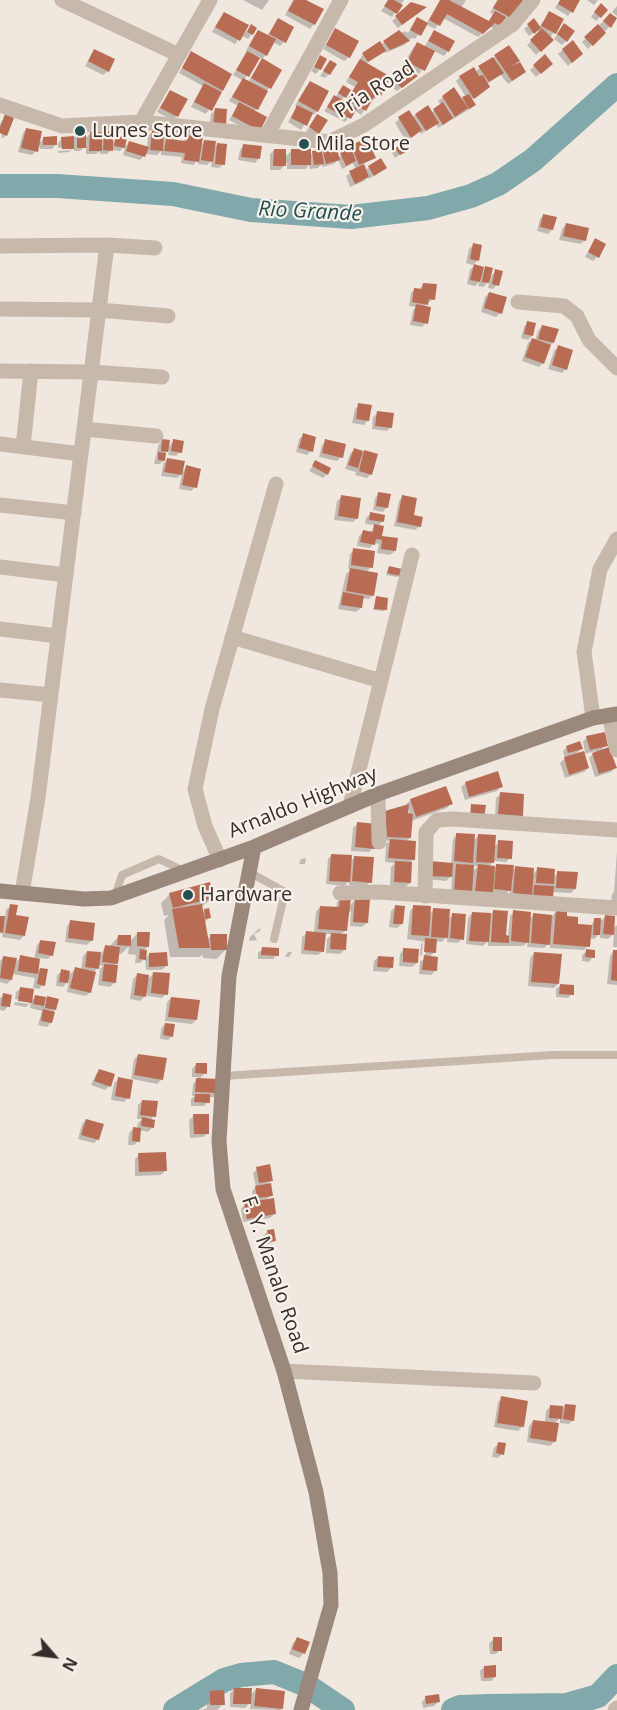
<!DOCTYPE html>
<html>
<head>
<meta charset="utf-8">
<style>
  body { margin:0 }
  #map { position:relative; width:617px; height:1710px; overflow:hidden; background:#f0e8df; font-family:"Open Sans",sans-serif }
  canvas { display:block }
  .north { position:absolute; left:24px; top:1626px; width:60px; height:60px; -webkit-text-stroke:4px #f8f2eb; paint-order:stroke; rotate:118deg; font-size:16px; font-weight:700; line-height:24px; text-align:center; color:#362e2a }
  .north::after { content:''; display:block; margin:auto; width:21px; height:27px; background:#362e2a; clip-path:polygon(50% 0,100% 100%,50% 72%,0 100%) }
</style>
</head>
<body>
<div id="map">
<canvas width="617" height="1710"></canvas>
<div class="north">N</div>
</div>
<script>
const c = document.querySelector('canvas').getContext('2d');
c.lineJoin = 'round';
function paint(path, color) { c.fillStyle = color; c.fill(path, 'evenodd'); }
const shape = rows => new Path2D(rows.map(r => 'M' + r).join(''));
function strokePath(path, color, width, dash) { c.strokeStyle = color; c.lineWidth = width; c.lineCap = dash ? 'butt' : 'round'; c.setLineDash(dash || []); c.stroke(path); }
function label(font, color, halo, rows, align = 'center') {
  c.font = font + ' "Open Sans",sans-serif'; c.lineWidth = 4.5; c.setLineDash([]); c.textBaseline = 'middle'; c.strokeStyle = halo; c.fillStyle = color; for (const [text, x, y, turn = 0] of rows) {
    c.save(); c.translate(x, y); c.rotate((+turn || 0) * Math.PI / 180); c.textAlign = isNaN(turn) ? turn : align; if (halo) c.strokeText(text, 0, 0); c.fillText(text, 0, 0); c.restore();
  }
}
const shadow = shape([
  [243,0,269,0,262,10],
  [293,0,303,0,314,24,310,29,285,15],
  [389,0,404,0,392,17,381,11],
  [441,0,466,0,461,8,488,22,493,14,490,13,497,0,521,0,507,22,502,19,495,29,490,27,478,37,443,18,435,29,425,24,415,39,412,38,404,45,385,53,384,51,365,64,379,95,375,99,372,98,361,115,354,110,345,122,324,111,340,91,349,90,341,101,345,103,355,87,346,82,363,54,405,31,408,33,414,23,426,24],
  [560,0,579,0,568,16,555,8],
  [587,0,598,0,594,5],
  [412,3,421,11,398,28,392,21],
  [617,6,617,16,612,12],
  [597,9,600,17,596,21,591,17],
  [224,13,243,35,251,26,252,34,248,39,241,35,235,44,212,32],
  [549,13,562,20,550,38,552,40,536,55,527,45,541,32,537,30,529,36,524,29,534,21,539,27],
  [610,15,616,20,588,49,582,42],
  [278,20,284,42,280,46,273,42,266,55,262,59,258,57,244,80,248,82,262,60,280,70,254,112,255,134,229,120,238,106,229,101,242,80,233,75,248,52,246,51,254,36,258,31,267,36],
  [335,30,349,57,344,61,323,49],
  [560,30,566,41,562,45,554,39],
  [434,32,453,42,448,51,444,56,434,51,419,74,409,69,412,80,397,91,390,86,413,48,417,44,424,47],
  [572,42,577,58,568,66,558,54],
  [508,47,518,61,512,68,524,72,520,76,508,84,500,74,487,84,484,91,471,100,474,105,470,109,438,128,436,124,421,134,419,131,406,141,395,123,399,119,409,112,412,118,415,115,431,113,441,105,438,101,443,97,461,100,466,97,456,81,460,77,475,72],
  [95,50,108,71,103,75,85,66],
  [191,53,222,90,206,114,191,107,203,86,179,73],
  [321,57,320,69,316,74,311,71],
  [544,57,551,64,536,77,530,70],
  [330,62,329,74,325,78,320,76],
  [310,83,317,111,313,115,311,114,301,130,288,122,297,107,295,106,306,87],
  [170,91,177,116,172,120,157,112],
  [215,110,226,111,209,128,211,114],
  [6,116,6,135,2,139,0,124],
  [317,116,318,133,314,137,306,132],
  [27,129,36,151,32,155,18,152,23,133],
  [152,132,163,137,167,133,178,138,175,141,184,141,188,137,200,146,205,141,213,149,218,144,224,164,219,168,211,167,212,160,207,165,198,164,198,160,193,165,181,163,182,157,161,155,161,151,157,155,145,154,140,160,123,155,125,147,129,142,147,148,148,136],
  [104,133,112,143,117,137,124,147,120,151,111,150,107,154,100,154,100,151,96,154,86,154,86,146,80,151,74,151,74,147,71,150,71,147,58,148,58,143,62,139,73,138,78,134,84,139,90,134,101,136],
  [44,138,56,144,52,149,40,149,39,143],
  [244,145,259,158,255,163,238,160,240,150],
  [352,146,374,158,362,165,365,171,369,167,385,168,369,179,368,176,364,181,350,187,346,176,356,170,353,163,342,169,338,160,334,164,322,167,322,164,318,168,310,169,309,165,306,169,287,169,287,163,280,170,270,170,270,154,274,150,285,157,292,150,310,155,313,153,321,157,324,154,338,158],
  [396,149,408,149,395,158,392,153],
  [71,150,69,152,58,153,58,151],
  [544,215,552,230,548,234,537,231,540,219],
  [566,224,585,240,581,244,559,240,562,229],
  [595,240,597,257,593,261,585,257],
  [474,245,477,261,473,265,466,263,469,249],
  [474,266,481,273,486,268,489,278,496,271,497,285,493,289,488,288,490,280,483,287,478,286,480,281,475,286,467,284,470,270],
  [423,284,433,299,423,307,426,323,422,327,410,325,413,310,416,307,409,306,411,293,415,289,419,290],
  [489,293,500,313,496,317,481,312,485,297],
  [528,322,532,336,528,340,521,338,524,327],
  [542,326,553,343,549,347,543,363,539,367,522,361,528,343,532,339,535,340,538,331],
  [558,347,566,369,562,373,548,369,554,351],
  [359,405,368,420,364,425,352,423,355,409],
  [378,413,391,427,387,431,372,429,373,417],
  [304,435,311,451,307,455,296,452,299,439],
  [163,440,168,447,174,441,180,452,176,456,168,455,169,450,164,454,163,464,167,460,181,473,187,467,195,487,191,491,179,489,182,473,177,478,161,476,164,460,160,464,154,464,159,444],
  [326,441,341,457,337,461,319,457,322,445],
  [354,450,376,455,371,474,367,478,355,475,356,472,345,469,350,454],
  [316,462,327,474,323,478,309,471],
  [379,494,387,507,383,512,373,510,375,498],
  [403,496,412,516,420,526,415,530,394,526,399,501],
  [342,497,357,518,353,522,334,520,337,501],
  [371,514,382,522,378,526,380,537,395,551,390,555,377,553,379,544,374,543,370,548,357,546,359,536,363,532,370,533,375,525,365,524,366,518],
  [354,550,371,567,366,572,373,595,369,599,362,598,361,608,356,612,338,609,346,574,351,569,348,569,350,554],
  [389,568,399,576,397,577,386,575],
  [376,598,385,610,384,611,373,610],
  [587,737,606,745,599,752,615,768,611,772,595,777,589,758,596,751,584,754,588,768,584,772,565,778,560,763,565,758,563,751,567,747,581,749,574,756,585,752,583,742],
  [466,783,501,786,497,791,465,800,461,787],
  [501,794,521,815,517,819,495,818,496,798],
  [411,800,451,803,447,808,411,821,410,838,406,841,413,860,411,862,410,883,405,887,390,886,391,867,395,863,385,862,386,844,390,841,383,840,382,817,410,815,406,804],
  [358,823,373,848,369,852,351,851,353,828],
  [457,835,473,841,479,835,494,847,499,842,510,858,506,862,493,861,489,867,493,870,497,866,511,872,516,868,532,875,538,869,553,878,558,873,575,889,571,893,552,892,552,897,510,897,510,890,506,894,472,895,472,890,466,896,451,895,452,875,446,881,425,879,451,864,453,839],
  [472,866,478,866,472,872],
  [617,851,617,904,611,904,612,894,614,892],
  [332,855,350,862,355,857,370,882,366,886,349,885,349,881,344,886,326,884,328,859],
  [306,858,305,864,299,864,301,859],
  [170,894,213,898,201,907,202,913,204,911,209,918,205,922,207,939,211,936,225,950,217,959,203,958,202,954,200,957,170,957,164,920,169,915,164,916,161,903],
  [341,898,349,906,356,899,367,923,362,927,350,926,351,911,347,915,345,931,340,935,344,950,340,954,326,953,327,939,332,934,324,934,323,951,318,955,301,954,302,937,307,933,314,933,316,912,320,907,336,909,337,902],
  [11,906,24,936,20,940,2,937,3,931,0,934,0,917,5,918,6,910],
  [414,906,429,914,434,910,448,920,453,914,462,939,458,943,447,942,447,936,442,942,436,941,435,952,429,957,435,971,431,975,419,974,420,961,425,959,426,942,407,939,410,911],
  [395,907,402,924,397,928,389,927,391,911],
  [493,912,504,937,508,937,510,916,514,912,529,919,534,915,552,916,556,912,576,926,590,927,595,919,602,920,605,917,613,929,617,925,617,947,613,947,614,933,608,939,600,938,600,933,594,939,589,938,588,946,584,950,550,948,550,943,544,948,527,947,528,942,523,946,488,946,488,941,483,946,466,944,468,918,472,913,490,915],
  [71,921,91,941,87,945,65,942,67,926],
  [260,928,260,931,254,934,257,940,249,941,250,937],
  [138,933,148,946,143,951,144,959,140,963,135,963,136,955,128,954,129,946,121,954,118,954,117,963,114,966,115,982,110,987,98,985,100,969,103,966,101,965,98,966,95,971,90,992,86,996,67,992,69,980,63,987,56,986,57,975,62,971,68,976,75,969,81,970,83,956,87,952,101,954,105,947,109,947,118,937,130,941],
  [41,941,52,955,48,959,39,958,37,969,46,971,43,985,39,989,33,988,35,978,12,974,11,980,7,984,0,982,0,961,4,957,14,964,21,957,34,959,37,945],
  [423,942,422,956,420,955,421,944],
  [262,949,277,955,273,959,258,959,258,953],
  [404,949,417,963,412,967,399,966,400,954],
  [587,951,593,957,589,962,582,961,582,955],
  [614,951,617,952,617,985,607,984,610,956],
  [288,952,292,952,289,957,285,957],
  [534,953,558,984,554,988,528,986,530,958],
  [150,954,166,966,162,970,146,970,145,958],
  [378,957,391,968,387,972,373,971,374,961],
  [154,973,166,994,162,998,147,996,148,993,140,1001,130,999,133,979,137,975,146,981],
  [561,985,572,994,568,998,556,997,556,989],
  [21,988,30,1002,36,996,57,1000,51,1022,47,1027,38,1025,42,1011,30,1008,31,1002,29,1004,29,1001,15,999,16,992],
  [4,995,8,1006,4,1011,0,1010,0,998],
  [171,998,196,1020,192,1024,165,1021,167,1002],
  [15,1002,29,1004,26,1007,14,1005],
  [165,1024,172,1036,168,1040,160,1039,161,1029],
  [139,1055,162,1079,157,1084,132,1079,128,1098,124,1102,111,1100,114,1083,119,1079,131,1081,134,1059],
  [196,1064,205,1073,198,1080,218,1093,214,1097,209,1097,208,1102,204,1106,191,1106,191,1099,195,1096,192,1096,193,1084,199,1077,192,1077,192,1069],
  [100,1070,109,1086,105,1090,91,1085,96,1074],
  [142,1101,154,1116,150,1120,152,1128,148,1132,139,1130,138,1141,134,1145,128,1145,129,1133,133,1129,137,1129,138,1123,142,1119,137,1119,138,1105],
  [194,1116,208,1133,203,1137,190,1138,189,1120],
  [86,1120,98,1139,94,1143,78,1139,82,1124],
  [139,1155,165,1171,161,1175,135,1176,135,1159],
  [257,1169,271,1180,266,1185,271,1195,265,1201,275,1213,270,1218,243,1222,241,1209,245,1204,253,1203,252,1191,256,1187,253,1173],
  [267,1232,274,1240,270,1244,265,1245,263,1236],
  [267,1254,271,1254,272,1260,264,1265,263,1259],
  [502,1398,522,1427,518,1431,494,1427,498,1402],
  [565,1405,573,1420,569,1424,560,1423,560,1418,554,1424,555,1441,550,1446,527,1442,529,1426,533,1421,545,1423,546,1411,550,1407,561,1410],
  [499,1443,502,1454,498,1458,492,1457,494,1448],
  [297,1639,308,1643,303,1654,299,1658,289,1654,293,1643],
  [494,1639,500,1650,496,1654,490,1654,489,1643],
  [484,1667,495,1677,491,1681,481,1681,480,1671],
  [235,1689,250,1696,256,1689,282,1708,280,1710,250,1709,251,1702,245,1708,230,1707,230,1693],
  [211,1692,223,1704,217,1710,201,1710,207,1708,206,1696],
  [426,1697,438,1702,434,1706,423,1708,422,1702]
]);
const river = shape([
  [0,186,57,186,173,194,251,210,351,217,428,208,471,196,498,184,533,160,617,85],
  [175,1710,224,1680,241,1675,274,1672,306,1685,343,1710],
  [453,1710,460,1707,490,1706,566,1705,598,1696,617,1676]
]);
const building = shape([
  [294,0,306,0,324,9,315,25,288,11],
  [388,0,394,0,403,5,397,14,384,6],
  [440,0,449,0,489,21,495,11,506,17,500,26,495,23,483,34,447,14,440,26,429,20],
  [498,0,523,0,513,19,493,8],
  [560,0,580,0,573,13,558,4],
  [411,2,427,7,402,25,395,16],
  [601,3,608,10,601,18,594,12],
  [549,11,564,19,556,34,541,26],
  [224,12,249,25,240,41,215,27],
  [610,13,617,18,611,28,603,21],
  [417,17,428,23,421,36,410,30],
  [278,18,294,27,286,43,269,34],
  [534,18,541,28,534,34,527,24],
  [564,23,575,31,567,42,557,34],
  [251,24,257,28,253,35,247,32],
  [598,24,606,33,593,46,584,37],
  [335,28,359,41,350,58,326,45],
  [542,28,554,40,541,52,530,40],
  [258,30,276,39,267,56,249,46],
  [399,30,410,41,390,50,383,41],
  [434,30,455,41,449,52,428,41],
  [573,40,583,54,572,63,562,49],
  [380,41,386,51,368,62,362,53],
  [417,42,435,51,425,71,407,62],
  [509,45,520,61,510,67,520,62,526,72,512,81,494,55],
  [94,49,115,59,109,72,88,61],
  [191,51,232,74,223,91,182,68],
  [247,51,260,58,249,77,236,70],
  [545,54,553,64,541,74,533,65],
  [320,55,327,59,321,70,314,67],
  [493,57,504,73,489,82,478,66],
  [262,58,282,70,271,89,251,78],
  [360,59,391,77,381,96,376,94,366,111,352,103,354,100,352,103,347,100,358,82,349,77],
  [330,60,337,64,330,75,323,71],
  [404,64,418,76,402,88,393,81],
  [474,67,479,76,483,75,490,87,474,99,459,76],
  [243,78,268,91,258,110,232,97],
  [310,81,329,91,318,112,298,101],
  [204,83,222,92,212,111,194,102],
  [343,85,351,90,346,98,338,93],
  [454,87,468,108,455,117,442,96],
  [170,90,188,99,178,117,160,108],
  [469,94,476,105,469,109,462,97],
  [334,95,351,105,344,117,327,107],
  [239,102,267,117,260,131,232,116],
  [443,102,453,118,443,125,433,109],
  [297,105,313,113,307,126,291,118],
  [351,105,357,108,351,119,345,116],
  [428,105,439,123,426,131,415,114],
  [215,108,227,109,226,126,213,124],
  [409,110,422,130,411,138,398,117],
  [5,114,14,118,7,136,0,133,0,127],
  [317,114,328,120,319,134,309,127],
  [26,128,42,131,38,152,21,148],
  [152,130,164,131,163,151,150,150],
  [104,131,113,131,113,151,103,150],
  [166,131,180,134,179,139,165,136],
  [77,132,86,132,86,148,77,148],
  [90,132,102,132,102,151,89,151],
  [188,135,203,137,199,162,184,160,185,153,164,151,166,139,187,141],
  [57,136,57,145,43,145,43,137],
  [74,136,74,149,62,149,61,137],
  [116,136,127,137,125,148,114,146],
  [367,138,376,158,359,165,351,145],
  [204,140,216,141,213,162,201,160],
  [129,141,149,147,145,157,126,151],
  [406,142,410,150,400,155,395,148],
  [217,143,227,144,225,165,215,164],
  [243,144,262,146,260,159,241,157],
  [351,148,356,161,346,166,340,153],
  [274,149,286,149,286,166,273,166],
  [291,149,311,149,311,165,291,165],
  [337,149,340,160,326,164,323,152],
  [322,150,324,164,314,165,312,151],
  [381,158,387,168,374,176,368,166],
  [364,164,369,177,355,184,349,171],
  [543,214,557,217,553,230,540,227],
  [566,223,589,228,586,241,563,236],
  [595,238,606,244,599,258,588,252],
  [473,243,482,245,479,261,470,259],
  [474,264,484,267,480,282,470,280],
  [485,266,493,268,489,283,482,282],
  [495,269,503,271,499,286,492,284],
  [423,283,437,284,435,300,429,299,428,305,412,302,414,288,422,289],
  [489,292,507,297,502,314,484,308],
  [416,304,431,307,428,324,413,321],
  [527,321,536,323,533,336,524,334],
  [542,325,559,329,554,343,538,339],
  [532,338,551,345,544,364,525,357],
  [558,345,573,350,567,370,552,365],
  [358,403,372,405,369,421,356,419],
  [377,411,394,413,392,428,375,426],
  [303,433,316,437,313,452,299,448],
  [162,439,170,440,168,452,161,451],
  [173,439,184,441,182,453,171,451],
  [325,439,346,444,343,458,322,453],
  [354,448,363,451,358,468,348,465],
  [364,450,378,454,372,475,359,471],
  [158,452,166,453,165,461,158,460],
  [167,458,185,461,182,475,164,472],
  [315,460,331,468,328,475,312,466],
  [186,465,201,469,197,488,182,485],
  [378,492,391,494,388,508,376,506],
  [341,495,361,498,358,519,338,516],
  [402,495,417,498,414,515,423,517,421,527,397,522],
  [370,512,385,515,384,522,369,520],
  [374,524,384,526,382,536,398,538,396,551,381,549,382,540,376,539,375,545,360,542,363,530,373,532],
  [353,548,375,551,373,568,351,565],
  [389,566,402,569,400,576,387,573],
  [350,568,378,573,374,596,346,591],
  [343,592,364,596,362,608,341,605],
  [376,596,388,598,387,610,374,609],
  [605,732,608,746,590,750,586,736],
  [580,741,583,749,568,753,566,746],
  [609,747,617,768,599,774,592,753],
  [584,751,589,768,569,775,564,757],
  [498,771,503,787,469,797,465,782],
  [446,786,453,804,416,817,410,799],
  [500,792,524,794,523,816,498,814],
  [409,804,408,813,413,814,411,838,387,837,385,811],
  [471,804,486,805,484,819,470,818],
  [357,822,377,824,375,849,355,847],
  [456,833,475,834,473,863,454,861],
  [478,834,496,835,494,863,476,862],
  [390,839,416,841,415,860,388,858],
  [498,840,513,841,512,859,497,858],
  [331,854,352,855,350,882,329,881],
  [354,856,374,857,372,883,352,881],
  [395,861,412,862,411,883,394,882],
  [430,861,453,863,452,877,429,876],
  [456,864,474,865,472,893,454,892],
  [478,864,495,866,493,893,475,892],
  [496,864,514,865,511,891,494,889],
  [515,866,534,868,532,895,513,893],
  [537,867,555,869,554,884,536,883],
  [557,871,578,872,576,889,556,888],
  [210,882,214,898,173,908,169,893],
  [534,885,554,886,553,898,533,897],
  [340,897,351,897,347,931,318,929,320,906,339,907],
  [355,898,370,899,368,923,353,922],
  [10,904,18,905,16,915,29,917,25,936,5,933],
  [202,904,210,948,179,948,172,909],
  [395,905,405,906,403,924,393,924],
  [413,905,431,906,429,936,411,935],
  [209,908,211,918,205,919,204,909],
  [433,908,450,909,448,938,431,937],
  [493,910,508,911,506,935,509,936,509,943,491,942],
  [513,910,531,912,529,943,511,941],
  [556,910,567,911,567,916,578,917,578,924,592,925,590,947,553,944],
  [472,912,491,913,489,942,469,941],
  [452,913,466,914,464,940,450,938],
  [533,913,552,915,550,945,531,943],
  [605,915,615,916,614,935,603,934],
  [0,916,5,916,3,933,0,932],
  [594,918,601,918,600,935,593,935],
  [70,920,95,923,93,941,68,938],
  [306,931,326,933,324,952,304,950],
  [137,932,150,932,149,947,137,946],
  [331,933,347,934,346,950,330,949],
  [210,934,227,934,227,950,211,950],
  [118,935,131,935,131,946,117,945],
  [425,938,437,939,436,953,424,952],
  [40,940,56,942,53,956,38,953],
  [105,945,120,947,118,964,102,962],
  [262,947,279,948,279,956,261,955],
  [403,948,419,949,418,963,403,962],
  [140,949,147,950,146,960,139,959],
  [586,949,595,950,595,958,585,957],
  [613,950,617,950,617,981,611,980],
  [87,951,101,952,99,969,85,967],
  [167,952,168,966,149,967,149,953],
  [534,952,562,954,559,984,531,982],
  [20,955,40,959,38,974,18,971],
  [424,955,438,957,437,971,422,970],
  [3,956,17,958,12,980,0,978],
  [378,956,394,957,393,968,377,967],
  [104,964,118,965,116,983,102,981],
  [75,967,96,972,91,993,70,988],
  [40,968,48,969,45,986,37,984],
  [61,969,70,971,68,983,59,982],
  [153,972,170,973,168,995,151,993],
  [137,973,149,975,146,997,134,995],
  [560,984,574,985,574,995,559,994],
  [20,987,34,989,32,1003,18,1001],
  [3,993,12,995,10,1007,1,1006],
  [35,995,46,997,44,1006,33,1004],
  [47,996,59,999,56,1010,45,1008],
  [171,997,200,1000,197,1020,168,1017],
  [43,1009,55,1012,52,1023,41,1021],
  [165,1023,175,1024,173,1037,163,1035],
  [138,1054,167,1058,163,1080,134,1075],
  [196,1063,207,1063,207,1074,195,1073],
  [99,1069,115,1074,111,1087,94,1081],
  [118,1077,133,1080,130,1099,115,1096],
  [196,1078,220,1079,220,1093,195,1092],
  [195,1094,210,1094,210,1103,194,1102],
  [142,1100,158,1101,156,1117,140,1115],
  [193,1114,209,1114,209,1134,194,1134],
  [142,1117,155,1120,154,1128,141,1126],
  [86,1119,104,1124,99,1140,81,1135],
  [133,1127,141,1128,140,1142,132,1141],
  [166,1152,167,1171,139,1172,138,1153],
  [270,1164,273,1181,259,1183,256,1167],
  [271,1183,273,1196,257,1198,255,1186],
  [274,1198,276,1214,247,1219,244,1203],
  [274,1229,276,1241,269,1242,267,1230],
  [501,1396,528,1401,524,1427,497,1423],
  [565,1404,576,1405,574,1421,563,1419],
  [550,1405,563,1406,562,1419,549,1418],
  [533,1420,559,1423,556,1442,530,1438],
  [498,1442,506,1443,504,1455,496,1453],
  [297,1637,310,1642,305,1654,292,1649],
  [493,1637,502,1637,502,1651,493,1651],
  [496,1665,496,1677,484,1678,484,1666],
  [234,1688,252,1688,251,1704,233,1704],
  [256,1688,285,1691,283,1709,254,1706],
  [224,1690,225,1705,210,1705,210,1691],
  [439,1694,440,1702,426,1704,425,1696]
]);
const lane = shape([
  [249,872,285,892,274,939],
  [115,896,122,875,159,859,184,871],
  [223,1076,553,1055,617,1055]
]);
const street = shape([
  [62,0,179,55],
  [0,105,62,126,141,122,329,142,364,125,513,24,533,0],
  [141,122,210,0],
  [267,135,341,0],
  [0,246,107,245,155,248],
  [518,302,564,306,577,316,589,340,617,368],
  [0,309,99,310,168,316],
  [0,371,91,372,162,377],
  [84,429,156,436],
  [0,444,81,454],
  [23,447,31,371],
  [0,505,74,513],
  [0,567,66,575],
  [0,629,58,636],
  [232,637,381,681],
  [0,690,51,695],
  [609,715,617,750],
  [593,718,584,652,600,569,617,539],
  [378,794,379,842],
  [350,806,412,555],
  [220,860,205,826,195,789,212,709,276,484],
  [22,893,38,798,107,245],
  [340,893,379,892,617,908],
  [425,896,426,832,437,820,453,819,617,830],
  [284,1371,534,1383],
  [615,1710,617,1708]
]);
const secondary = shape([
  [254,847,229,976,219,1141,223,1189,284,1371,316,1492,330,1573,331,1605,301,1710],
  [0,891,84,899,111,898,254,847,378,794,593,718,617,714]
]);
const markers = [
  [80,131,6,"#245053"],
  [304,144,6,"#245053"],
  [188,895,6,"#245053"]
];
const streetNames = [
  ["Pria Road",375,90,-32],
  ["Arnaldo Highway",303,803,-22],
  ["F. Y. Manalo Road",274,1275,71]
];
const poiNames = [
  ["Lunes Store",92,131],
  ["Mila Store",316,144],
  ["Hardware",200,895]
];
const waterNames = [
  ["Rio Grande",310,212,3]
];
paint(shadow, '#0003');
strokePath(river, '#81a8aa', 24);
paint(building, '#b96c54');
strokePath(lane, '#c7b8ac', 8);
strokePath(street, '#c7b8ac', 15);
strokePath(secondary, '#9a887d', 15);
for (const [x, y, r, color] of markers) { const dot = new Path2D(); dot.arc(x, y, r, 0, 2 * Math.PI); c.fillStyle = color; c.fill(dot); strokePath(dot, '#f8f2eb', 2); }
label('20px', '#362e2a', '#f8f2eb', streetNames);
label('20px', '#362e2a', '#f8f2eb', poiNames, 'left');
label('italic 21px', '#245053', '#f8f2eb', waterNames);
</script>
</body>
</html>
